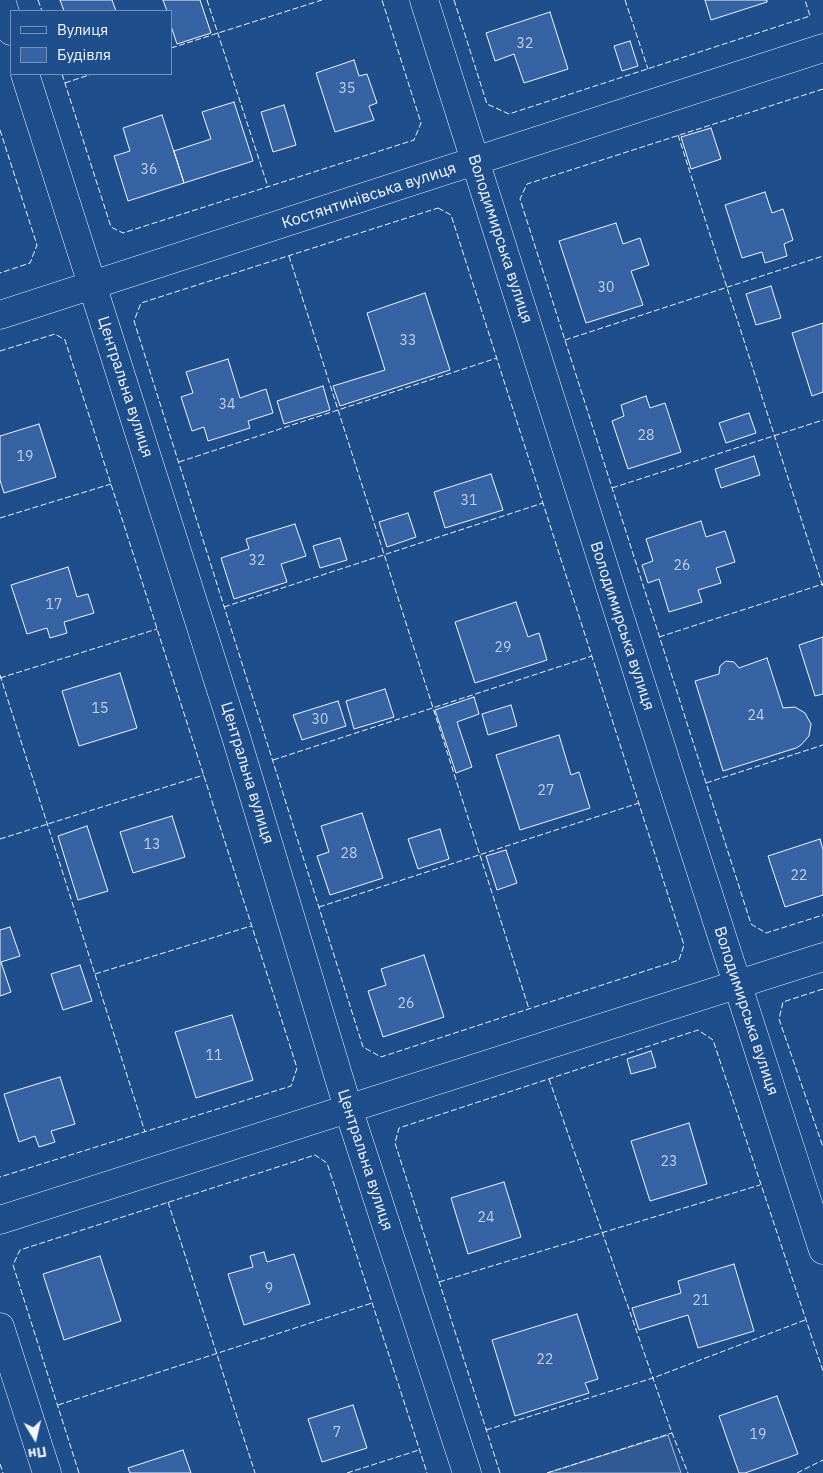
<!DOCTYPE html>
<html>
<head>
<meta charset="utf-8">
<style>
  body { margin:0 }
  #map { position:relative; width:823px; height:1473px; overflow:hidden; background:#1f4e8c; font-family:"IBM Plex Sans",sans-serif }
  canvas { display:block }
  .legend { position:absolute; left:10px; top:10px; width:162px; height:65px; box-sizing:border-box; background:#1f4e8c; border:1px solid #7391ba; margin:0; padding:6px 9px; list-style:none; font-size:15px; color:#f2f6ff }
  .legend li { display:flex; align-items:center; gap:10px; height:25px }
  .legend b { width:25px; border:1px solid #7391ba }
  .north { position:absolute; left:10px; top:1413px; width:50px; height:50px; -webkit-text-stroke:4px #1f4e8c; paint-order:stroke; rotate:171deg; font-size:14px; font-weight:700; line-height:20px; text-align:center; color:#f2f6ff }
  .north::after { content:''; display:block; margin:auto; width:18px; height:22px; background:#f2f6ff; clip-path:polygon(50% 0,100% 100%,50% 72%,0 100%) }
</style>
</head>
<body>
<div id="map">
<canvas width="823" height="1473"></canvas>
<ul class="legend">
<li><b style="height:6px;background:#1f4e8c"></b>Вулиця</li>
<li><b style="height:14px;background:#3563a3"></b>Будівля</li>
</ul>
<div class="north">Пн</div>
</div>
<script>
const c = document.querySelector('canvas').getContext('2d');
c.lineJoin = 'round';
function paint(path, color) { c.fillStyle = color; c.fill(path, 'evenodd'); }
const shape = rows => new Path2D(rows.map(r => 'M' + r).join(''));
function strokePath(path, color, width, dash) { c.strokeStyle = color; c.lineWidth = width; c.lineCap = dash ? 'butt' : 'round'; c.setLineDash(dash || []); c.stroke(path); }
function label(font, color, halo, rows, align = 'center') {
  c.font = font + ' "IBM Plex Sans",sans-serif'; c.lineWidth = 4; c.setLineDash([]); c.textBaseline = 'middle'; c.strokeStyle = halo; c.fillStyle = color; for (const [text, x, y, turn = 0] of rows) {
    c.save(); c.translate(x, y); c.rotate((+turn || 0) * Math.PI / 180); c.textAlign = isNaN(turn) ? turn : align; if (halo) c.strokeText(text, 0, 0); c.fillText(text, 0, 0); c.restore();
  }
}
const built = shape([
  [668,1435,681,1473,547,1473,668,1435]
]);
const building = shape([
  [60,0,112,0,116,11,64,11,60,0],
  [163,0,200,0,211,33,177,44,171,26,171,11,167,11,163,0],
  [705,0,767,0,767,2,711,20,705,0],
  [550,12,568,69,524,83,514,54,495,61,486,33,550,12],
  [630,41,638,66,622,71,614,46,630,41],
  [354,60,359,76,367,74,377,103,369,106,374,120,335,132,316,73,354,60],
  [234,102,253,161,184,183,174,151,211,139,202,112,234,102],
  [284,105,296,145,273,152,261,112,284,105],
  [162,115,184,183,128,201,114,156,130,151,123,128,162,115],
  [711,128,721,159,691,169,681,137,711,128],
  [765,192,772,213,783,209,793,240,784,244,787,256,765,263,762,252,742,258,725,205,765,192],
  [616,223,623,244,640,238,649,265,631,271,643,305,586,323,559,241,616,223],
  [771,286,781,318,756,325,746,294,771,286],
  [425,293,450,370,340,406,333,386,385,370,367,313,425,293],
  [823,323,823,392,812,396,792,333,823,323],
  [228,359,240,398,266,389,273,413,248,421,250,428,208,441,204,427,192,431,181,397,193,393,186,372,228,359],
  [323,386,330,410,284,424,277,401,323,386],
  [646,396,650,408,665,403,681,452,628,469,612,421,624,416,621,405,646,396],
  [749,413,756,433,726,443,719,423,749,413],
  [39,424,56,477,4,493,0,480,0,436,39,424],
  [754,456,760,475,721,488,715,469,754,456],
  [491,474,503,510,445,528,434,492,491,474],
  [408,513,416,537,387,547,379,522,408,513],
  [701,521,706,537,725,531,735,562,716,568,721,583,698,590,702,602,669,612,659,579,648,583,642,565,653,561,646,539,701,521],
  [295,524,306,556,281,564,287,582,234,599,221,558,249,549,246,539,295,524],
  [340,538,347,560,320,568,313,546,340,538],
  [68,567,77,597,88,594,94,613,64,622,67,633,50,638,47,628,27,634,11,585,68,567],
  [516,602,528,637,539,633,547,660,475,683,455,622,516,602],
  [823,637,823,694,815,696,799,645,823,637],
  [767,658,783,708,795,707,805,713,811,724,809,736,801,745,796,748,723,771,695,681,719,674,720,666,726,661,734,662,739,668,767,658],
  [120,673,137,728,79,746,62,691,120,673],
  [385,689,394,717,354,729,346,701,385,689],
  [474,697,479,714,457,722,472,767,456,773,435,710,474,697],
  [338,701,346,726,302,740,293,715,338,701],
  [511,705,517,726,488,735,482,714,511,705],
  [559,735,571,775,579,772,590,808,520,830,496,755,559,735],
  [362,813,383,878,330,895,317,856,329,852,321,826,362,813],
  [172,816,185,857,133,873,120,832,172,816],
  [87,826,108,891,78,900,58,836,87,826],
  [440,829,449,859,418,869,408,839,440,829],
  [820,839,823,850,823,895,785,907,768,856,820,839],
  [506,850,517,883,497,890,486,856,506,850],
  [10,927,20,956,1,962,11,992,0,996,0,930,10,927],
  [424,955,444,1017,383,1037,368,991,386,985,381,969,424,955],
  [80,965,92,1001,63,1010,51,974,80,965],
  [232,1015,253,1080,196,1098,175,1032,232,1015],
  [651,1051,656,1067,631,1074,627,1059,651,1051],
  [60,1077,75,1124,51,1131,55,1142,39,1147,35,1136,19,1142,4,1094,60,1077],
  [689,1123,707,1184,650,1201,631,1141,689,1123],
  [504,1182,521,1237,468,1254,451,1198,504,1182],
  [264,1252,267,1262,294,1254,310,1304,244,1325,228,1274,253,1267,250,1256,264,1252],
  [100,1256,121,1321,64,1340,43,1274,100,1256],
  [734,1264,754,1331,698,1348,688,1315,639,1330,632,1308,681,1293,678,1281,734,1264],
  [577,1314,598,1379,585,1383,589,1393,515,1416,492,1340,577,1314],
  [777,1396,798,1454,745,1473,739,1473,719,1416,777,1396],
  [353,1405,367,1448,322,1462,308,1419,353,1405],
  [183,1450,191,1473,130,1473,128,1468,183,1450]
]);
const minor = shape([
  [1,0,11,31],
  [424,0,678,800,823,1250],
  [25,74,237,740,348,1108,467,1473],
  [0,315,823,48],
  [0,1220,823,957],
  [0,1327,47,1473]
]);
const fence = shape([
  [38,0,42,11],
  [207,0,268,187],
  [454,0,487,104,509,114,810,16,805,0],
  [625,0,648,69],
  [171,48,322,0],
  [62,74,111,227,123,233,414,140,421,123,382,0],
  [65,83,92,74],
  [823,89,527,184,520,199,751,924,766,933,823,915],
  [0,130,37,245,30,263,0,273],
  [678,135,823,587],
  [438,208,451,215,684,945,679,960,381,1057,363,1047,134,321,141,303,438,208],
  [289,256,529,1009],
  [565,340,823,256],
  [0,351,55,334,65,340,297,1068,291,1086,0,1177],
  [179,462,497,358],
  [612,488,823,420],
  [0,518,111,484],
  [224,607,543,503],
  [659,637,823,584],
  [0,675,145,1132],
  [0,678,157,629],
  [273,760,592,656],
  [706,783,823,745],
  [0,839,204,775],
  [319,907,639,803],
  [95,974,251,926],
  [823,989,783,1002,779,1019,823,1147],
  [549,1079,672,1433,688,1473],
  [168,1202,255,1473],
  [439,1282,760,1185],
  [58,1405,372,1303],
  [486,1430,653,1378,805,1320],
  [0,1464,3,1473],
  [79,1473,13,1265,20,1250,315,1155,327,1163,427,1473],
  [347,1473,419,1450],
  [500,1473,395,1143,399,1128,698,1030,713,1040,823,1371],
  [547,1473,672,1433],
  [797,1473,823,1460]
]);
const numberNames = [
  ["32",525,44],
  ["35",347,89],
  ["36",149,170],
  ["30",606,288],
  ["33",408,341],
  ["34",227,405],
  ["28",646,436],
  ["19",25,457],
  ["31",469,501],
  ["32",257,561],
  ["26",682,566],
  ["17",54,605],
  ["29",503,648],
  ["15",100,709],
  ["24",756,716],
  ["30",320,720],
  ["27",546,791],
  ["13",152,845],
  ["28",349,854],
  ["22",799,876],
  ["26",406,1004],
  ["11",214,1056],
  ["23",669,1162],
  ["24",486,1218],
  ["9",269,1289],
  ["21",701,1301],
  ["22",545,1360],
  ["7",337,1433],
  ["19",758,1435]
];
const streetNames = [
  ["Костянтинівська вулиця",369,196,-18],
  ["Володимирська вулиця",500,239,72],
  ["Центральна вулиця",125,387,72],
  ["Володимирська вулиця",622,626,72],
  ["Центральна вулиця",247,773,73],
  ["Володимирська вулиця",746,1011,72],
  ["Центральна вулиця",365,1160,72]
];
paint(built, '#305b95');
strokePath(built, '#a8bbd7', 1);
paint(building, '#3563a3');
strokePath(building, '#f2f6ff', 1);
strokePath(minor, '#f2f6ff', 29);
strokePath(minor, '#1f4e8c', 28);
strokePath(fence, '#f2f6ff', 1, [6, 2.5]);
label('14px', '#c3d1e8', null, numberNames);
label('16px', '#f2f6ff', '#1f4e8c', streetNames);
</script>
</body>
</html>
